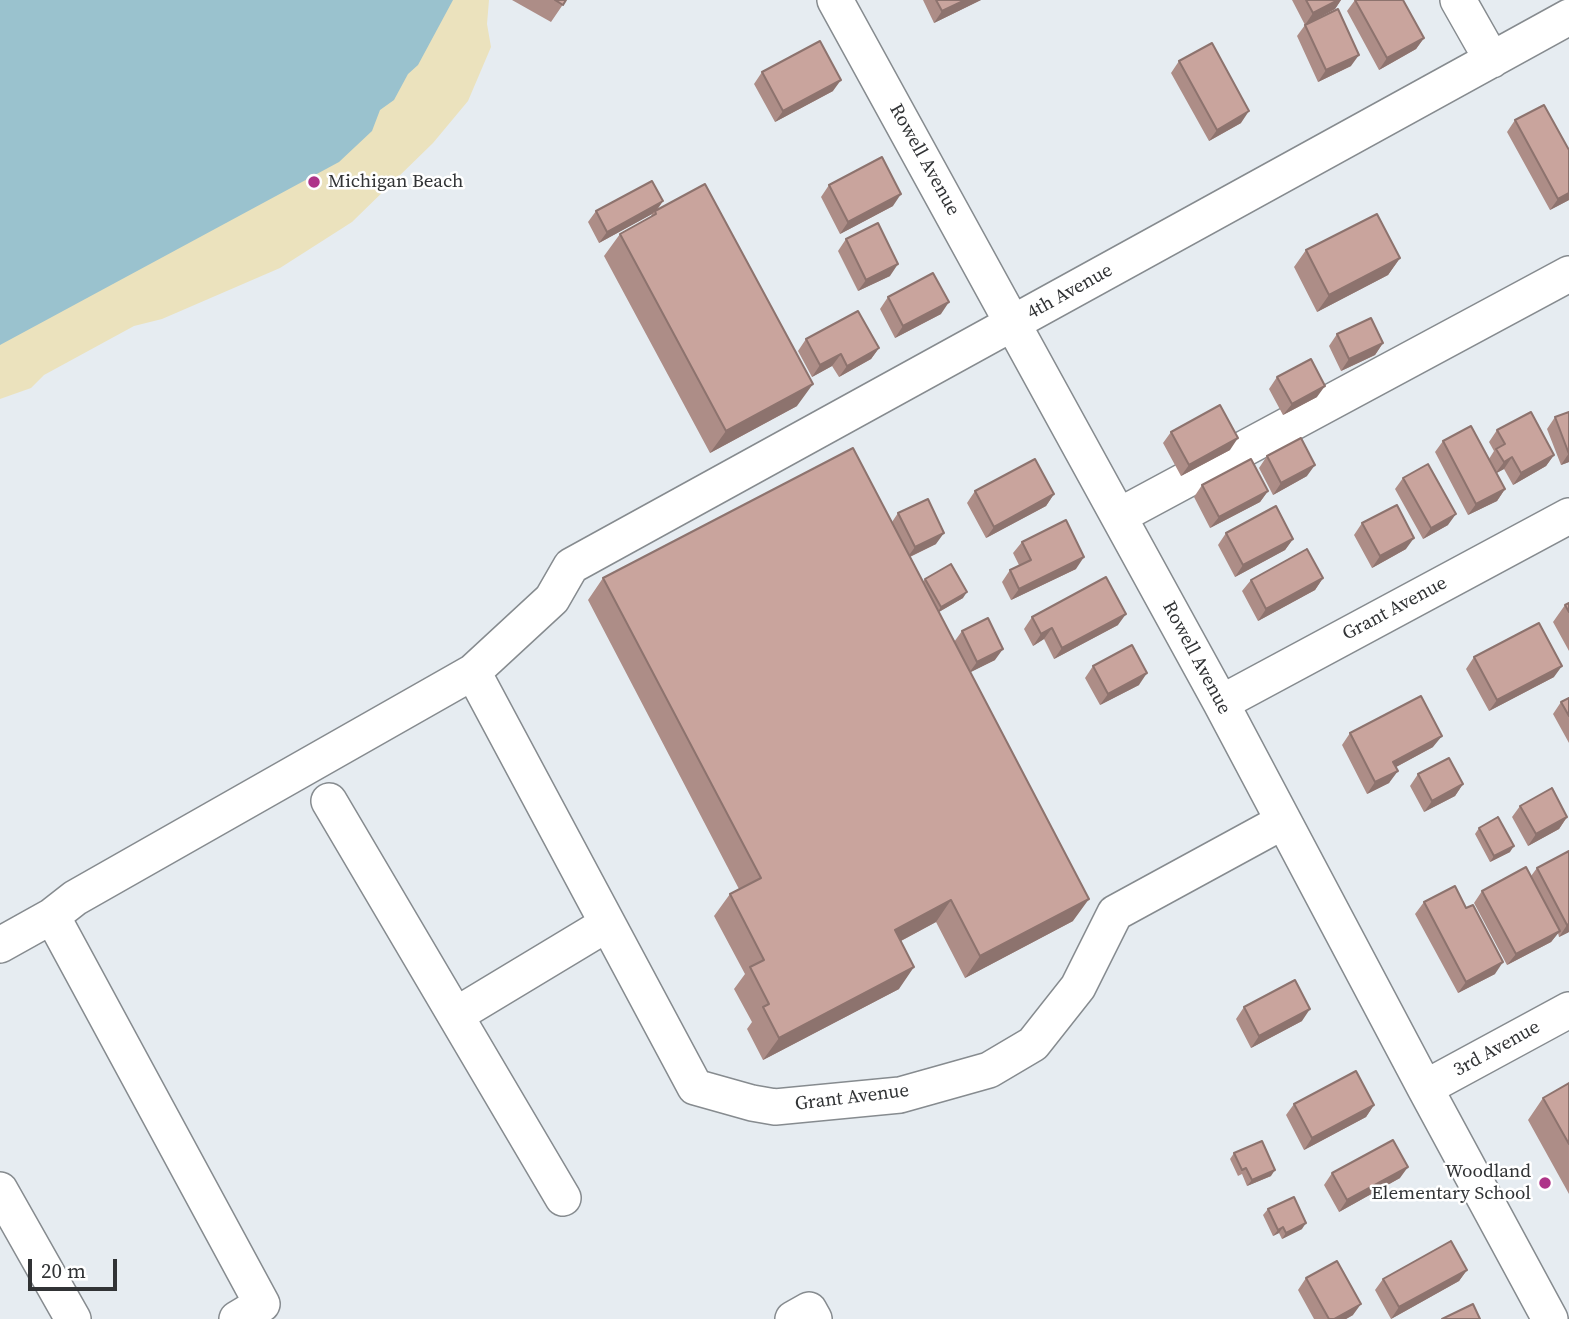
<!DOCTYPE html>
<html>
<head>
<meta charset="utf-8">
<style>
  body { margin:0 }
  #map { position:relative; width:1569px; height:1319px; overflow:hidden; background:#e6ecf1; font-family:"Source Serif 4",serif }
  canvas { display:block }
  .scale { position:absolute; left:28px; top:1259px; width:89px; height:32px; box-sizing:border-box; border:4px solid #313335; border-top:0; padding-left:9px; font-size:21px; line-height:24px; white-space:nowrap; color:#313335; -webkit-text-stroke:5px #fff; paint-order:stroke }
</style>
</head>
<body>
<div id="map">
<canvas width="1569" height="1319"></canvas>
<div class="scale">20 m</div>
</div>
<script>
const c = document.querySelector('canvas').getContext('2d');
c.lineJoin = 'round';
function paint(path, color) { c.fillStyle = color; c.fill(path, 'evenodd'); }
const shape = rows => new Path2D(rows.map(r => 'M' + r).join(''));
function strokePath(path, color, width, dash) { c.strokeStyle = color; c.lineWidth = width; c.lineCap = dash ? 'butt' : 'round'; c.setLineDash(dash || []); c.stroke(path); }
function label(font, color, halo, rows, align = 'center') {
  c.font = font + ' "Source Serif 4",serif'; c.lineWidth = 5; c.setLineDash([]); c.textBaseline = 'middle'; c.strokeStyle = halo; c.fillStyle = color; for (const [text, x, y, turn = 0] of rows) {
    c.save(); c.translate(x, y); c.rotate((+turn || 0) * Math.PI / 180); c.textAlign = isNaN(turn) ? turn : align; if (halo) c.strokeText(text, 0, 0); c.fillText(text, 0, 0); c.restore();
  }
}
const sand = shape([
  [425,0,489,0,487,24,491,47,468,101,433,143,352,222,280,268,162,319,134,326,44,375,31,388,0,399,0,314]
]);
const water = shape([
  [0,0,453,0,418,65,408,74,394,100,380,110,372,131,339,162,0,345]
]);
const minor = shape([
  [835,0,1221,703,1425,1088,1550,1319],
  [1458,0,1492,60],
  [1119,516,1569,274],
  [1221,703,1569,516],
  [329,801,563,1198],
  [1282,822,1115,913,1078,987,1033,1044,989,1070,900,1095,775,1107,752,1103,695,1087,473,672,552,599,571,566,1569,17],
  [52,916,75,898,473,672],
  [0,945,52,916,262,1304,237,1319],
  [456,1015,607,924],
  [1425,1088,1569,1010],
  [0,1190,73,1319],
  [793,1319,809,1310,814,1319]
]);
const wall = shape([
  [512,0,566,0,551,22],
  [923,0,981,0,934,23],
  [1292,0,1341,0,1335,9,1309,23,1351,66,1318,82,1297,36,1305,25],
  [1355,0,1424,38,1416,49,1379,70,1347,11],
  [1179,61,1241,123,1209,141,1171,73],
  [762,72,833,91,775,122,754,84],
  [1515,120,1569,200,1550,210,1507,132],
  [829,185,893,206,840,234,821,197],
  [663,201,657,210,797,406,710,453,604,256,620,234,650,218,652,214,599,243,588,222,596,211],
  [846,239,890,276,858,291,838,251],
  [1306,250,1400,258,1388,275,1317,312,1294,267],
  [888,297,941,314,895,338,880,309],
  [1337,334,1383,343,1375,355,1341,371,1329,346],
  [806,339,879,348,871,359,839,377,832,366,812,377,798,351],
  [1277,377,1317,397,1283,415,1269,389],
  [1569,412,1569,462,1561,465,1547,429,1555,417],
  [1497,430,1554,455,1546,466,1513,485,1504,469,1496,473,1505,489,1497,501,1468,515,1435,452,1443,441,1489,459,1494,451,1489,442],
  [1171,432,1230,450,1181,476,1163,443],
  [1267,456,1307,476,1273,495,1259,468],
  [1403,478,1448,525,1423,539,1395,489],
  [1202,485,1268,491,1260,502,1210,528,1194,497],
  [975,491,1054,494,1046,506,986,538,967,503],
  [898,513,936,544,910,557,923,582,925,579,963,598,939,612,954,642,962,631,995,660,970,672,1073,921,965,978,936,922,901,941,899,989,763,1060,747,1029,752,1022,734,989,745,974,714,916,730,894,739,889,588,600,603,578,892,522],
  [1362,523,1406,549,1372,568,1354,535],
  [1226,533,1293,539,1285,550,1235,577,1218,545],
  [1022,542,1076,569,1011,600,1002,582,1010,570,1019,565,1013,553],
  [1323,578,1315,590,1258,621,1242,591,1251,580],
  [1569,603,1569,651,1553,622,1565,605],
  [1032,617,1118,625,1054,659,1044,639,1033,646,1024,629],
  [1474,657,1554,677,1489,711,1466,669],
  [1093,666,1139,685,1100,705,1085,678],
  [1569,698,1569,743,1553,714,1561,702],
  [1350,733,1433,747,1396,767,1389,783,1367,794,1342,745],
  [1418,774,1463,784,1455,796,1424,812,1410,786],
  [1520,806,1567,817,1559,829,1528,846,1512,817],
  [1479,828,1510,852,1490,862,1475,834],
  [1569,851,1569,932,1559,937,1558,933,1551,942,1507,965,1474,903,1482,891,1531,876,1537,868],
  [1424,902,1495,974,1458,993,1415,914],
  [1244,1007,1302,1021,1251,1048,1236,1019],
  [1569,1083,1569,1194,1528,1120,1543,1098],
  [1294,1104,1374,1105,1366,1117,1304,1150,1286,1115],
  [1234,1153,1271,1176,1247,1186,1242,1174,1238,1176,1230,1159],
  [1332,1173,1400,1178,1339,1212,1324,1185],
  [1268,1209,1302,1229,1282,1239,1279,1233,1273,1236,1263,1215],
  [1467,1270,1459,1281,1391,1319,1375,1290,1383,1279],
  [1306,1278,1353,1315,1346,1319,1314,1319,1298,1290]
]);
const shadedWall = shape([
  [965,0,981,0,934,23,942,11],
  [1338,0,1341,0,1335,9,1305,25,1313,13],
  [1424,38,1416,49,1379,70,1387,58],
  [1359,55,1351,66,1318,82,1326,70],
  [841,80,833,91,775,122,783,111],
  [1249,111,1241,123,1209,141,1217,130],
  [1569,193,1569,200,1550,210,1558,199],
  [901,194,893,206,840,234,848,222],
  [663,201,655,212,655,211,652,214,599,243,607,232],
  [1400,258,1388,275,1317,312,1329,295],
  [898,264,890,276,858,291,866,280],
  [949,302,941,314,895,338,903,326],
  [1383,343,1375,355,1341,371,1349,359],
  [879,348,871,359,839,377,847,366],
  [841,354,832,366,812,377,820,365],
  [813,384,797,406,710,453,726,431],
  [1325,386,1317,397,1283,415,1292,404],
  [1238,438,1230,450,1181,476,1189,465],
  [1569,453,1569,462,1561,465],
  [1554,455,1546,466,1513,485,1521,473],
  [1512,457,1504,469,1495,474,1504,462],
  [1315,465,1307,476,1273,495,1281,483],
  [1505,489,1497,501,1468,515,1476,504],
  [1268,491,1260,502,1210,528,1219,517],
  [1054,494,1046,506,986,538,994,527],
  [1456,514,1448,525,1423,539,1431,528],
  [944,533,936,544,907,558,915,547],
  [1414,538,1406,549,1372,568,1380,556],
  [1293,539,1285,550,1235,577,1243,565],
  [1084,557,1076,569,1011,600,1019,589],
  [1323,578,1315,590,1258,621,1266,609],
  [967,592,963,598,937,613,941,607],
  [1126,614,1118,625,1054,659,1062,648],
  [1052,628,1044,639,1033,646,1041,634],
  [1003,649,995,660,969,673,977,662],
  [1562,666,1554,677,1489,711,1497,700],
  [1147,673,1139,685,1100,705,1108,694],
  [1442,736,1433,747,1385,773,1393,762],
  [1398,771,1389,783,1367,794,1375,782],
  [1463,784,1455,796,1424,812,1432,801],
  [1567,817,1559,829,1528,846,1536,834],
  [1514,846,1510,852,1490,862,1494,856],
  [1089,899,1073,921,965,978,980,956],
  [951,900,936,922,880,952,895,930],
  [1569,924,1569,932,1559,937,1567,925],
  [1560,931,1551,942,1507,965,1516,954],
  [1503,962,1495,974,1458,993,1466,982],
  [914,967,899,989,763,1060,779,1038],
  [1310,1009,1302,1021,1251,1048,1259,1036],
  [1374,1105,1366,1117,1304,1150,1312,1138],
  [1408,1167,1400,1178,1339,1212,1347,1200],
  [1275,1170,1271,1176,1247,1186,1252,1180],
  [1306,1223,1302,1229,1282,1239,1286,1233],
  [1283,1227,1279,1233,1273,1236,1278,1230],
  [1467,1270,1459,1281,1391,1319,1399,1307],
  [1361,1304,1353,1315,1346,1319,1334,1319]
]);
const building = shape([
  [555,0,566,0,563,5,555,0],
  [936,0,965,0,942,11,936,0],
  [1306,0,1338,0,1313,13,1306,0],
  [1355,0,1403,0,1424,38,1387,58,1355,0],
  [1338,9,1359,55,1326,70,1305,25,1338,9],
  [820,41,841,80,783,111,762,72,820,41],
  [1212,43,1249,111,1217,130,1179,61,1212,43],
  [1544,105,1569,150,1569,193,1558,199,1515,120,1544,105],
  [882,157,901,194,848,222,829,185,882,157],
  [652,181,663,201,607,232,596,211,652,181],
  [705,184,813,384,726,431,620,234,656,214,655,211,705,184],
  [1377,214,1400,258,1329,295,1306,250,1377,214],
  [878,223,898,264,866,280,846,239,878,223],
  [933,273,949,302,903,326,888,297,933,273],
  [858,311,879,348,847,366,841,354,820,365,806,339,858,311],
  [1371,318,1383,343,1349,359,1337,334,1371,318],
  [1311,359,1325,386,1292,404,1277,377,1311,359],
  [1220,405,1238,438,1189,465,1171,432,1220,405],
  [1531,412,1554,455,1521,473,1512,457,1504,462,1496,449,1505,444,1497,430,1531,412],
  [1569,412,1569,454,1555,417,1569,412],
  [1471,426,1505,489,1476,504,1443,441,1471,426],
  [1301,438,1315,465,1281,483,1267,456,1301,438],
  [853,448,1089,899,980,956,951,900,895,930,914,967,779,1038,763,1007,769,1004,750,967,764,960,730,894,761,878,603,578,853,448],
  [1035,459,1054,494,994,527,975,491,1035,459],
  [1251,459,1268,491,1219,517,1202,485,1251,459],
  [1428,464,1456,514,1431,528,1403,478,1428,464],
  [928,499,944,533,915,547,898,513,928,499],
  [1397,505,1414,538,1380,556,1362,523,1397,505],
  [1276,506,1293,539,1243,565,1226,533,1276,506],
  [1066,520,1084,557,1019,589,1010,570,1031,560,1022,542,1066,520],
  [1307,549,1323,578,1266,609,1251,580,1307,549],
  [951,564,967,592,941,607,925,579,951,564],
  [1106,577,1126,614,1062,648,1052,628,1041,634,1032,617,1106,577],
  [1569,603,1569,612,1565,605,1569,603],
  [988,618,1003,649,977,662,962,631,988,618],
  [1539,623,1562,666,1497,700,1474,657,1539,623],
  [1132,645,1147,673,1108,694,1093,666,1132,645],
  [1421,696,1442,736,1393,762,1398,771,1375,782,1350,733,1421,696],
  [1569,698,1569,716,1561,702,1569,698],
  [1449,758,1463,784,1432,801,1418,774,1449,758],
  [1552,788,1567,817,1536,834,1520,806,1552,788],
  [1498,817,1514,846,1494,856,1479,828,1498,817],
  [1569,851,1569,924,1567,925,1537,868,1569,851],
  [1526,867,1560,931,1516,954,1482,891,1526,867],
  [1455,886,1466,908,1473,905,1503,962,1466,982,1424,902,1455,886],
  [1295,980,1310,1009,1259,1036,1244,1007,1295,980],
  [1356,1071,1374,1105,1312,1138,1294,1104,1356,1071],
  [1569,1083,1569,1144,1543,1098,1569,1083],
  [1393,1140,1408,1167,1347,1200,1332,1173,1393,1140],
  [1262,1141,1275,1170,1252,1180,1246,1168,1242,1170,1234,1153,1262,1141],
  [1294,1197,1306,1223,1286,1233,1283,1227,1278,1230,1268,1209,1294,1197],
  [1451,1241,1467,1270,1399,1307,1383,1279,1451,1241],
  [1337,1261,1361,1304,1334,1319,1329,1319,1306,1278,1337,1261],
  [1473,1304,1480,1319,1442,1319,1473,1304]
]);
const markers = [
  [314,182,7,"#ae3488"],
  [1545,1183,7,"#ae3488"]
];
const streetNames = [
  ["Rowell Avenue",924,160,61],
  ["4th Avenue",1070,292,-29],
  ["Grant Avenue",1395,609,-28],
  ["Rowell Avenue",1196,658,62],
  ["3rd Avenue",1497,1049,-29],
  ["Grant Avenue",852,1098,-7]
];
const poiNames = [
  ["Michigan Beach",328,182],
  ["Woodland",1531,1172,"right"],
  ["Elementary School",1531,1194,"right"]
];
paint(sand, '#ebe2bd');
paint(water, '#9ac2ce');
strokePath(minor, '#868b8f', 38);
strokePath(minor, '#fff', 35);
paint(wall, '#ad8d87');
paint(shadedWall, '#8d736e');
paint(building, '#c9a49d');
strokePath(building, '#8d736e', 2);
for (const [x, y, r, color] of markers) { const dot = new Path2D(); dot.arc(x, y, r, 0, 2 * Math.PI); c.fillStyle = color; c.fill(dot); strokePath(dot, '#fff', 2.5); }
label('19px', '#313335', '#fff', streetNames);
label('19px', '#313335', '#fff', poiNames, 'left');
</script>
</body>
</html>
